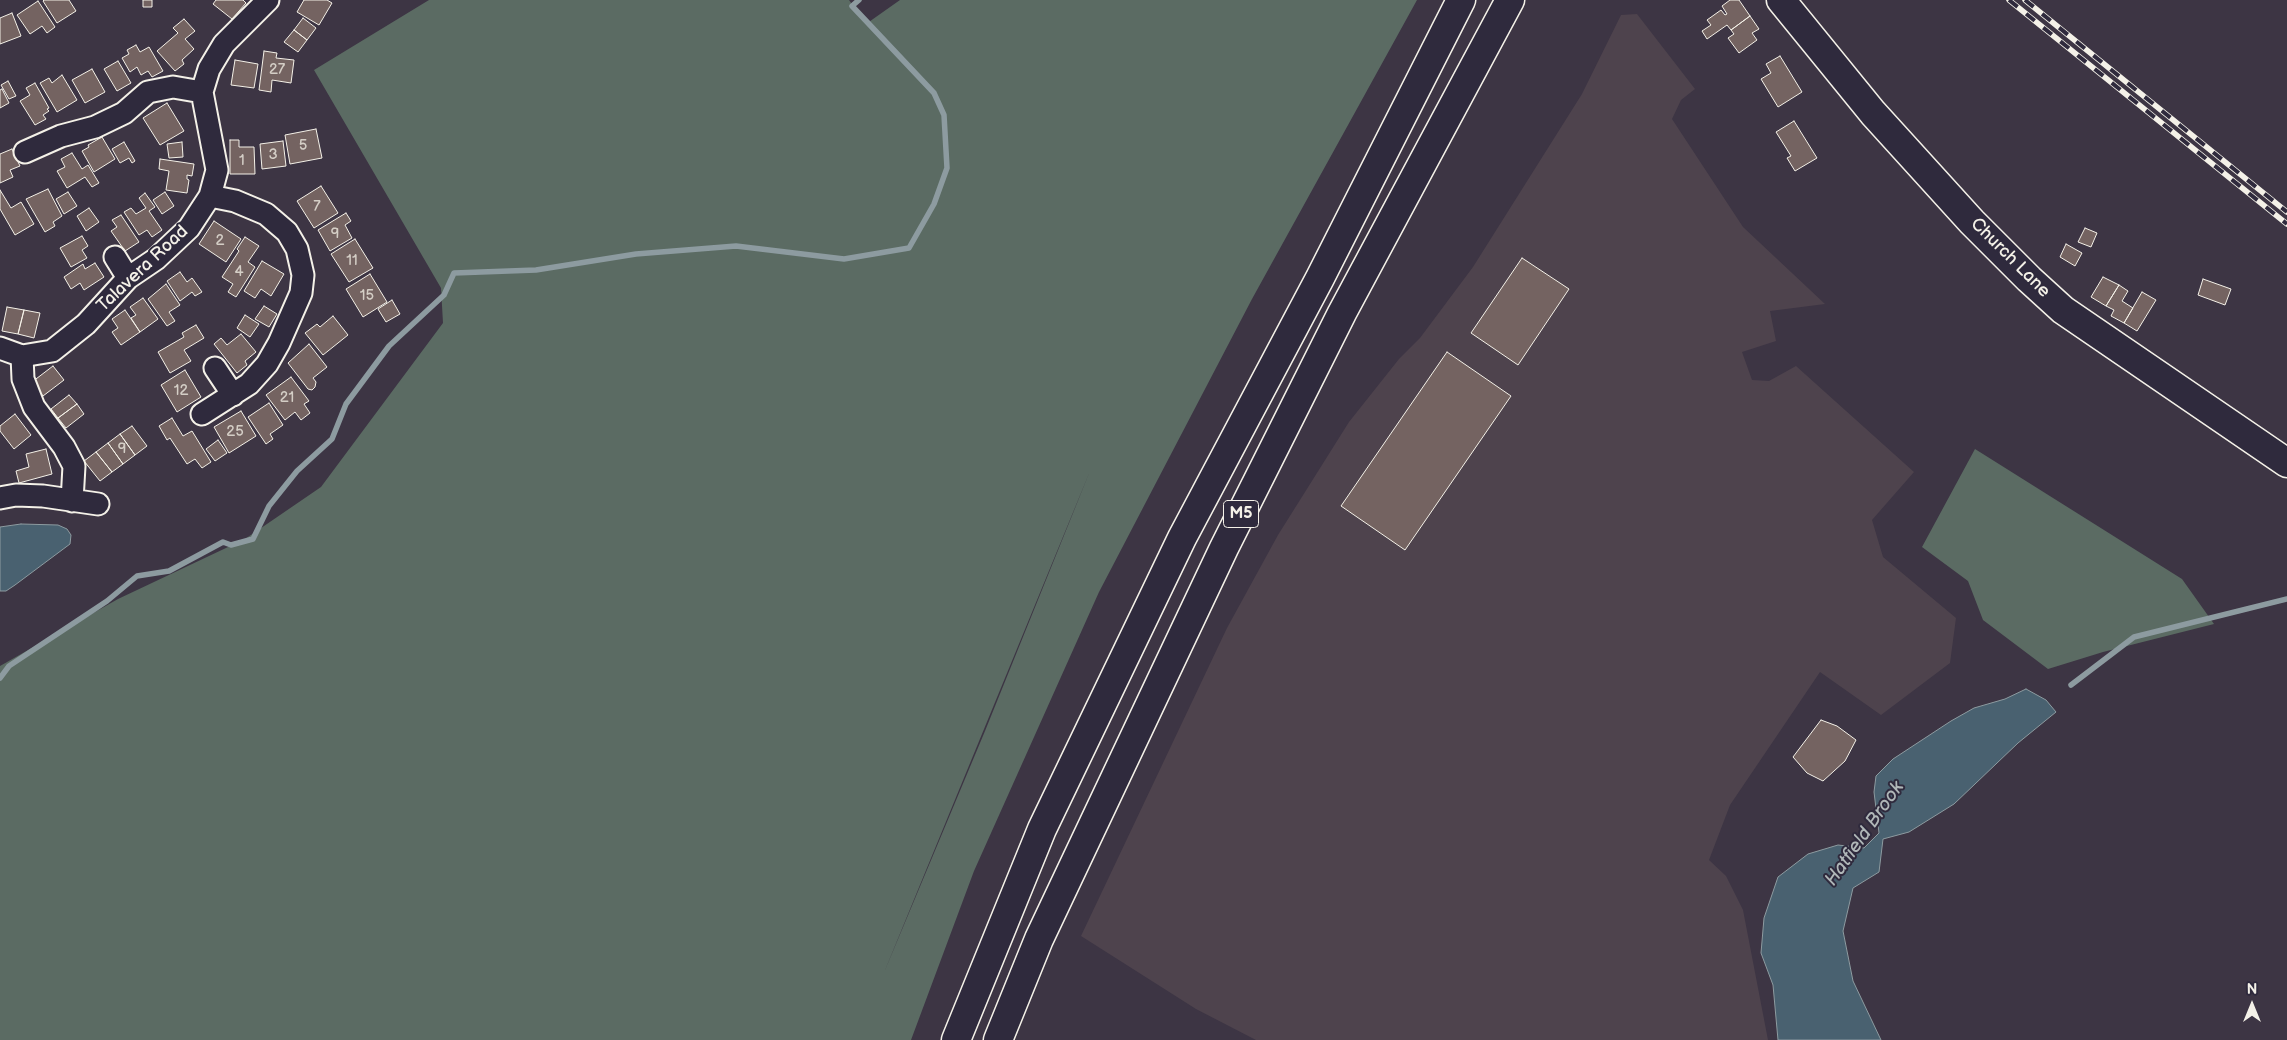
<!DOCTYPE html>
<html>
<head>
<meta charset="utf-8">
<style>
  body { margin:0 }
  #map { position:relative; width:2287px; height:1040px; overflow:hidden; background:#3d3544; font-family:"Balsamiq Sans",sans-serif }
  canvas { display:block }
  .north { position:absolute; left:2227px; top:980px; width:50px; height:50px; -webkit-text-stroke:4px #2f2a3d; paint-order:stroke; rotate:0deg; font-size:14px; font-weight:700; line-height:20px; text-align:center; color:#f4f1e8 }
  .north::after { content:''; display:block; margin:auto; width:18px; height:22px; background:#f4f1e8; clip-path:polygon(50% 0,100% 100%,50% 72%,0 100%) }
</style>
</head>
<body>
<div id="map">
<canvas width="2287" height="1040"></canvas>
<div class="north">N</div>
</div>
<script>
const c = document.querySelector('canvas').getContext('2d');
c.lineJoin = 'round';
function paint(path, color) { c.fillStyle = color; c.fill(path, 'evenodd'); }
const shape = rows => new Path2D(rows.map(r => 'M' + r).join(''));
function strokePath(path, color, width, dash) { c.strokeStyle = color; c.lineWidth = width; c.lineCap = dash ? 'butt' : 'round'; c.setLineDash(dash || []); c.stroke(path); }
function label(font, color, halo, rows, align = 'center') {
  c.font = font + ' "Balsamiq Sans",sans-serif'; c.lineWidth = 4; c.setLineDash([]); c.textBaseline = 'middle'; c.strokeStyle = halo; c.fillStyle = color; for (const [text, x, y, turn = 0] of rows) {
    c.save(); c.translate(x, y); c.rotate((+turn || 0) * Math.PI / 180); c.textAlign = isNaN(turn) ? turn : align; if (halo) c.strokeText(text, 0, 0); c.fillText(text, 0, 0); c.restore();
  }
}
const built = shape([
  [1637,14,1695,89,1681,100,1672,119,1743,227,1825,304,1770,311,1776,341,1742,352,1752,380,1769,381,1796,366,1914,472,1872,520,1883,557,1956,618,1950,663,1881,715,1820,672,1730,805,1709,860,1726,876,1743,910,1768,1040,1256,1040,1196,1009,1081,936,1227,628,1278,535,1349,422,1399,359,1420,338,1473,267,1582,94,1621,15]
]);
const green = shape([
  [429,0,849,0,866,24,900,0,1417,0,1252,299,1099,592,974,871,911,1040,0,1040,0,666,118,599,245,539,321,487,443,323,441,288,314,70],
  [1090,471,985,731,883,975],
  [1975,449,2182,579,2214,624,2103,652,2048,669,1983,620,1968,581,1922,547]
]);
const water = shape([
  [21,524,58,525,67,529,71,535,70,544,15,585,6,591,0,591,0,527,21,524],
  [2026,689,2046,700,2056,712,2018,743,1954,804,1909,832,1883,839,1879,872,1853,888,1843,931,1853,981,1881,1040,1778,1040,1773,985,1761,953,1764,918,1778,877,1808,854,1838,845,1864,848,1879,833,1874,792,1876,776,1893,759,1951,721,1974,708,2005,699,2026,689]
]);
const stream = shape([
  [0,678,9,666,107,601,137,576,169,571,223,542,231,545,253,539,269,506,297,471,332,439,346,404,389,346,444,295,454,273,536,270,636,254,736,246,844,259,909,248,934,204,947,168,944,115,934,93,852,6,859,0],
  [2071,685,2134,637,2287,599]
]);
const building = shape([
  [44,0,69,0,76,11,57,23,43,1,44,0],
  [143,0,152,0,152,7,143,7,143,0],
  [216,0,243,0,246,3,232,19,213,4,216,0],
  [304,0,327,0,332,3,319,25,297,12,304,0],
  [1730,0,1739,0,1750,16,1731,30,1727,25,1707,39,1702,31,1711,25,1707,20,1721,10,1725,15,1727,14,1722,6,1730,0],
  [38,1,55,27,47,33,42,26,30,34,17,15,38,1],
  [12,13,21,36,0,44,0,18,12,13],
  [1750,16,1759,29,1752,33,1757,40,1739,53,1728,38,1734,34,1731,30,1750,16],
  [303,18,316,28,307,40,294,30,303,18],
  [184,19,195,31,185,39,194,49,182,60,184,64,175,71,157,51,178,33,173,28,184,19],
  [294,30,307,40,298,52,284,42,294,30],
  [136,45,140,52,149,47,163,71,152,77,148,71,141,75,137,67,130,72,122,58,129,54,127,50,136,45],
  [264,51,277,53,276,58,294,60,291,83,272,80,271,92,259,90,264,51],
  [1780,56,1802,92,1778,107,1761,79,1771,73,1766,64,1780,56],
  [235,60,258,64,254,88,231,85,235,60],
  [118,61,131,83,117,91,104,69,118,61],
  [92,69,105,92,85,103,72,80,92,69],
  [62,75,77,100,57,112,40,83,49,78,52,83,62,75],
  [8,81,16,96,9,99,1,85,8,81],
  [35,83,49,108,47,109,49,111,43,115,46,119,35,125,20,101,30,95,26,88,35,83],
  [2,89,9,103,0,108,0,90,2,89],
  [167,103,184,131,160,145,143,118,167,103],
  [1794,121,1817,158,1795,171,1787,158,1791,156,1776,132,1794,121],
  [316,129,322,158,290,164,285,135,316,129],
  [102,137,115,159,94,172,82,151,89,147,88,145,102,137],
  [230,140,239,140,239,147,254,147,255,174,230,174,230,140],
  [283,141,286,166,262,169,260,144,283,141],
  [124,142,135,161,132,163,129,158,120,163,112,149,124,142],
  [182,142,183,157,169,158,167,144,182,142],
  [12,149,20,166,10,170,13,177,0,183,0,154,12,149],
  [72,153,82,169,88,165,99,183,92,187,85,177,67,188,57,171,65,167,61,159,72,153],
  [160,159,194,164,192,176,187,175,187,179,189,180,187,193,166,190,169,171,159,169,160,159],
  [321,186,338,213,314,228,297,201,321,186],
  [48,189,62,216,53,222,55,226,45,232,26,199,48,189],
  [0,190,11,208,21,202,34,224,15,235,0,209,0,190],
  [68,192,77,206,64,214,56,199,68,192],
  [165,192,174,206,162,214,153,200,165,192],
  [145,193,155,207,149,211,162,230,152,237,147,230,139,235,124,212,131,208,136,214,146,208,139,198,145,193],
  [89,208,99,222,86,231,77,216,89,208],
  [346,213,351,221,345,225,352,238,330,251,318,230,346,213],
  [121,215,139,242,125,251,111,231,117,227,112,220,121,215],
  [214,221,241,239,226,262,199,244,214,221],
  [2085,228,2097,233,2091,247,2078,242,2085,228],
  [82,236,88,246,82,250,87,258,71,267,60,248,82,236],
  [245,237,259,246,248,262,255,267,236,297,228,292,233,284,222,277,239,251,237,249,245,237],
  [355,239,373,268,349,282,331,254,355,239],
  [2066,244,2082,253,2075,266,2060,257,2066,244],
  [1522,258,1569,289,1518,365,1471,333,1522,258],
  [262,261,284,274,271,296,261,289,255,298,244,291,262,261],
  [95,263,104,277,84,290,80,283,71,289,64,277,83,264,85,269,95,263],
  [180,272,187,282,192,278,202,292,195,296,192,292,180,301,167,281,180,272],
  [370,274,387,302,363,317,346,289,370,274],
  [2103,277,2119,285,2106,306,2091,297,2103,277],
  [2203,279,2231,289,2225,305,2198,295,2203,279],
  [166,284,180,305,169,312,175,321,167,326,148,299,166,284],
  [2119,285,2128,291,2122,301,2133,308,2124,323,2111,316,2114,310,2106,306,2119,285],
  [2142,292,2156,300,2137,331,2124,323,2142,292],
  [143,298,158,319,140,332,131,318,136,315,130,307,143,298],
  [392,300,400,314,386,322,378,309,392,300],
  [264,306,277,314,269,327,255,319,264,306],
  [7,307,24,310,18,334,2,331,7,307],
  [24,310,40,313,34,338,18,334,24,310],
  [125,310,140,332,121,345,112,332,118,328,112,319,125,310],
  [245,315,259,324,250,337,237,328,245,315],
  [333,316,348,335,323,355,305,333,317,324,320,327,333,316],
  [196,325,204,338,184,350,191,361,170,373,158,352,184,337,182,333,196,325],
  [241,334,256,352,245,361,247,365,237,373,214,344,221,338,227,345,241,334],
  [309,344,327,367,313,378,316,382,315,387,312,390,308,389,288,363,309,344],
  [1447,352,1511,396,1405,550,1341,506,1447,352],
  [53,366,64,380,43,396,32,382,53,366],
  [185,370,201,397,177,412,161,385,185,370],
  [291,377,309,401,304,404,310,413,301,420,295,412,285,420,266,395,291,377],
  [69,395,77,404,58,418,51,409,69,395],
  [269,403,283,425,270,434,273,439,266,444,248,417,269,403],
  [77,404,84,414,66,428,58,418,77,404],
  [241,411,256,436,229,453,214,427,241,411],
  [15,414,31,435,14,449,0,431,0,426,15,414],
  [172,418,183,436,192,431,211,462,202,468,195,459,187,464,170,438,167,440,159,426,172,418],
  [132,426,147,446,135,455,120,434,132,426],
  [120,434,135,455,123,464,108,443,120,434],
  [218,440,227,453,215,461,206,449,218,440],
  [108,443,123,464,112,472,96,452,108,443],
  [46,449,52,474,19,483,16,471,29,467,26,454,46,449],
  [96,452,112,472,100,481,84,461,96,452],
  [1821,720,1837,726,1856,740,1845,761,1823,781,1807,773,1793,757,1821,720]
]);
const minor = shape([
  [25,152,61,136,95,127,124,113,148,92,173,87,202,92,209,69,224,44,268,0],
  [115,257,128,278],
  [0,348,22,356,52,351,86,324,128,278,156,259,189,228,210,196,217,170,202,92],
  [22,356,23,379,34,407,64,447,74,466,72,501],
  [215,368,233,395],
  [202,414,249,384,267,364,279,343,301,293,303,275,297,249,287,232,266,214,235,201,210,196],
  [0,498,16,495,43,496,98,504]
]);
const tertiary = shape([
  [1781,0,1873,113,1972,222,2029,279,2063,310,2287,463]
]);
const motorway = shape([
  [956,1040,1042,829,1182,538,1320,278,1461,0],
  [998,1040,1039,939,1224,548,1342,313,1510,0]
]);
const rail = shape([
  [2009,0,2287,224],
  [2025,0,2287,212]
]);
const numberNames = [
  ["27",277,70],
  ["5",303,146],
  ["3",273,155],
  ["1",242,161],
  ["7",317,207],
  ["9",335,234],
  ["2",220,241],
  ["11",352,261],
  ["4",239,272],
  ["15",367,296],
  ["12",181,391],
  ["21",287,398],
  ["25",235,432],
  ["9",122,449]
];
const shields = [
  [1241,514,35]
];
const shieldNames = [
  ["M5",1241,514]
];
const streetNames = [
  ["Church Lane",2010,258,45],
  ["Talavera Road",143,269,-43]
];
const waterNames = [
  ["Hatfield Brook",1865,834,-55]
];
paint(built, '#4e434d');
paint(green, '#5b6b63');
paint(water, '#496170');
strokePath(water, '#8d9ba0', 1);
strokePath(stream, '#8d9ba0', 5.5);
paint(building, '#746361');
strokePath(building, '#f4f1e8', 1);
strokePath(minor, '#f4f1e8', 25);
strokePath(tertiary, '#f4f1e8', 31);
strokePath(motorway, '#f4f1e8', 31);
strokePath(minor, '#2f2a3d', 21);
strokePath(tertiary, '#2f2a3d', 28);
strokePath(motorway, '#2f2a3d', 28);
strokePath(rail, '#f4f1e8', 5.5);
strokePath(rail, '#2f2a3d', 4, [11]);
label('15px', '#d4cec6', null, numberNames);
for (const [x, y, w] of shields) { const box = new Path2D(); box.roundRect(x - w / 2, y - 13.5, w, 27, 4); c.fillStyle = '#2f2a3d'; c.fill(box); strokePath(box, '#f4f1e8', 1); }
label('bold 16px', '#f4f1e8', null, shieldNames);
label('18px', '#f4f1e8', '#2f2a3d', streetNames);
label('italic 19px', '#b0b7b8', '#2f2a3d', waterNames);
</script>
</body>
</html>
